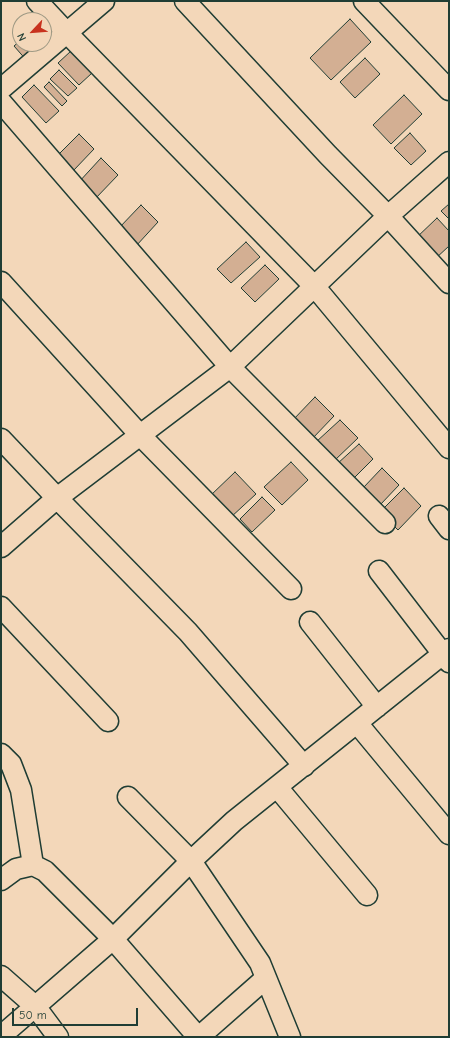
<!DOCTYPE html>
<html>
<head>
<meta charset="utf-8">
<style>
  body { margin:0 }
  #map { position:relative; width:450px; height:1038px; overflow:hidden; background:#f3d7b9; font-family:"Comic Neue",sans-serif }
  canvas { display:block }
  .frame { position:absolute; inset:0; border:2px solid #1f3d34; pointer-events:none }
  .north { position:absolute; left:12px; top:12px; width:40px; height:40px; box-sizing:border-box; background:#f3d7b9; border:1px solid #9e9984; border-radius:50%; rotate:244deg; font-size:11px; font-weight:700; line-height:16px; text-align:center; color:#1f3d34 }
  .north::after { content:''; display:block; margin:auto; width:14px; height:18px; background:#c8321e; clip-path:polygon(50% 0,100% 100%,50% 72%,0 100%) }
  .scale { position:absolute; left:12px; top:1008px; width:126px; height:18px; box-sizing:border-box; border:2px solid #1f3d34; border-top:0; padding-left:5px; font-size:12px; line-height:14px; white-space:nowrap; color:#1f3d34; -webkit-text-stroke:3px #f3d7b9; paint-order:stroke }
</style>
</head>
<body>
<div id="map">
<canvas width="450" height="1038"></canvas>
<div class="frame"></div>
<div class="north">N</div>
<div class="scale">50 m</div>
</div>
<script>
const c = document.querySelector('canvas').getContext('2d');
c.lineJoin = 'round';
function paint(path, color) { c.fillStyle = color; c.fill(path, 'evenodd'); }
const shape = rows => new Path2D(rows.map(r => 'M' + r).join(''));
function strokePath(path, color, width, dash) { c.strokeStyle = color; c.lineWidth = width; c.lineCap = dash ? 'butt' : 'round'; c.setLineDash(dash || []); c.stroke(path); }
const building = shape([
  [350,19,371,42,331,80,310,58,350,19],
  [44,22,56,37,44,44,44,22],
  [20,41,20,44,34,44,40,51,28,62,14,46,20,41],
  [71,51,92,73,79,85,58,63,71,51],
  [365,58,380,74,355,98,340,82,365,58],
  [59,70,77,88,68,96,50,79,59,70],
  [49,82,67,101,62,106,44,87,49,82],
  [34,85,59,111,46,123,22,97,34,85],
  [404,95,422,114,391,144,373,125,404,95],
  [410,133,426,151,411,165,394,148,410,133],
  [79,134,94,149,73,171,57,156,79,134],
  [101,158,118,175,94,200,78,183,101,158],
  [449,204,449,219,441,211,449,204],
  [141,205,158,222,136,246,118,229,141,205],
  [437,218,449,231,449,246,435,259,415,239,437,218],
  [246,242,260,257,231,283,217,269,246,242],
  [265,265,279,279,255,302,241,288,265,265],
  [315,397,334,416,311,440,292,421,315,397],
  [340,420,358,438,334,461,316,442,340,420],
  [359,444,373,459,352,480,337,464,359,444],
  [291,462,308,480,282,505,264,487,291,462],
  [382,468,399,485,380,505,363,488,382,468],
  [235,472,256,494,230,518,210,496,235,472],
  [404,488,421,506,398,530,380,512,404,488],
  [262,497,275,510,252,532,240,519,262,497]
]);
const minor = shape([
  [37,1,67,33,315,287,449,448],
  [185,1,328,155,388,216,449,283],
  [364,1,449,90],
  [1,89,104,1],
  [1,102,230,367,385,523],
  [1,282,140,435,291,589],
  [1,439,57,498,188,632,304,766],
  [439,516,449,529],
  [1,547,57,498,230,367,388,216,449,162],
  [379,571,449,662],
  [1,607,108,721],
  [310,622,377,707],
  [357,723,449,834],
  [1,754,11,764,21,790,33,865],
  [277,787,367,895],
  [128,797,191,861,260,963,290,1037],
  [1,880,16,869,33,865,45,871,113,939,198,1037],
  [1,976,35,1006,58,1037],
  [1,1036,113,939,191,861,234,821,449,649],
  [199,1037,266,978]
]);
paint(building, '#d3af93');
strokePath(building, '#1f3d34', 1);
strokePath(minor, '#1f3d34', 23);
strokePath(minor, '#f3d7b9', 20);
</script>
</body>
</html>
